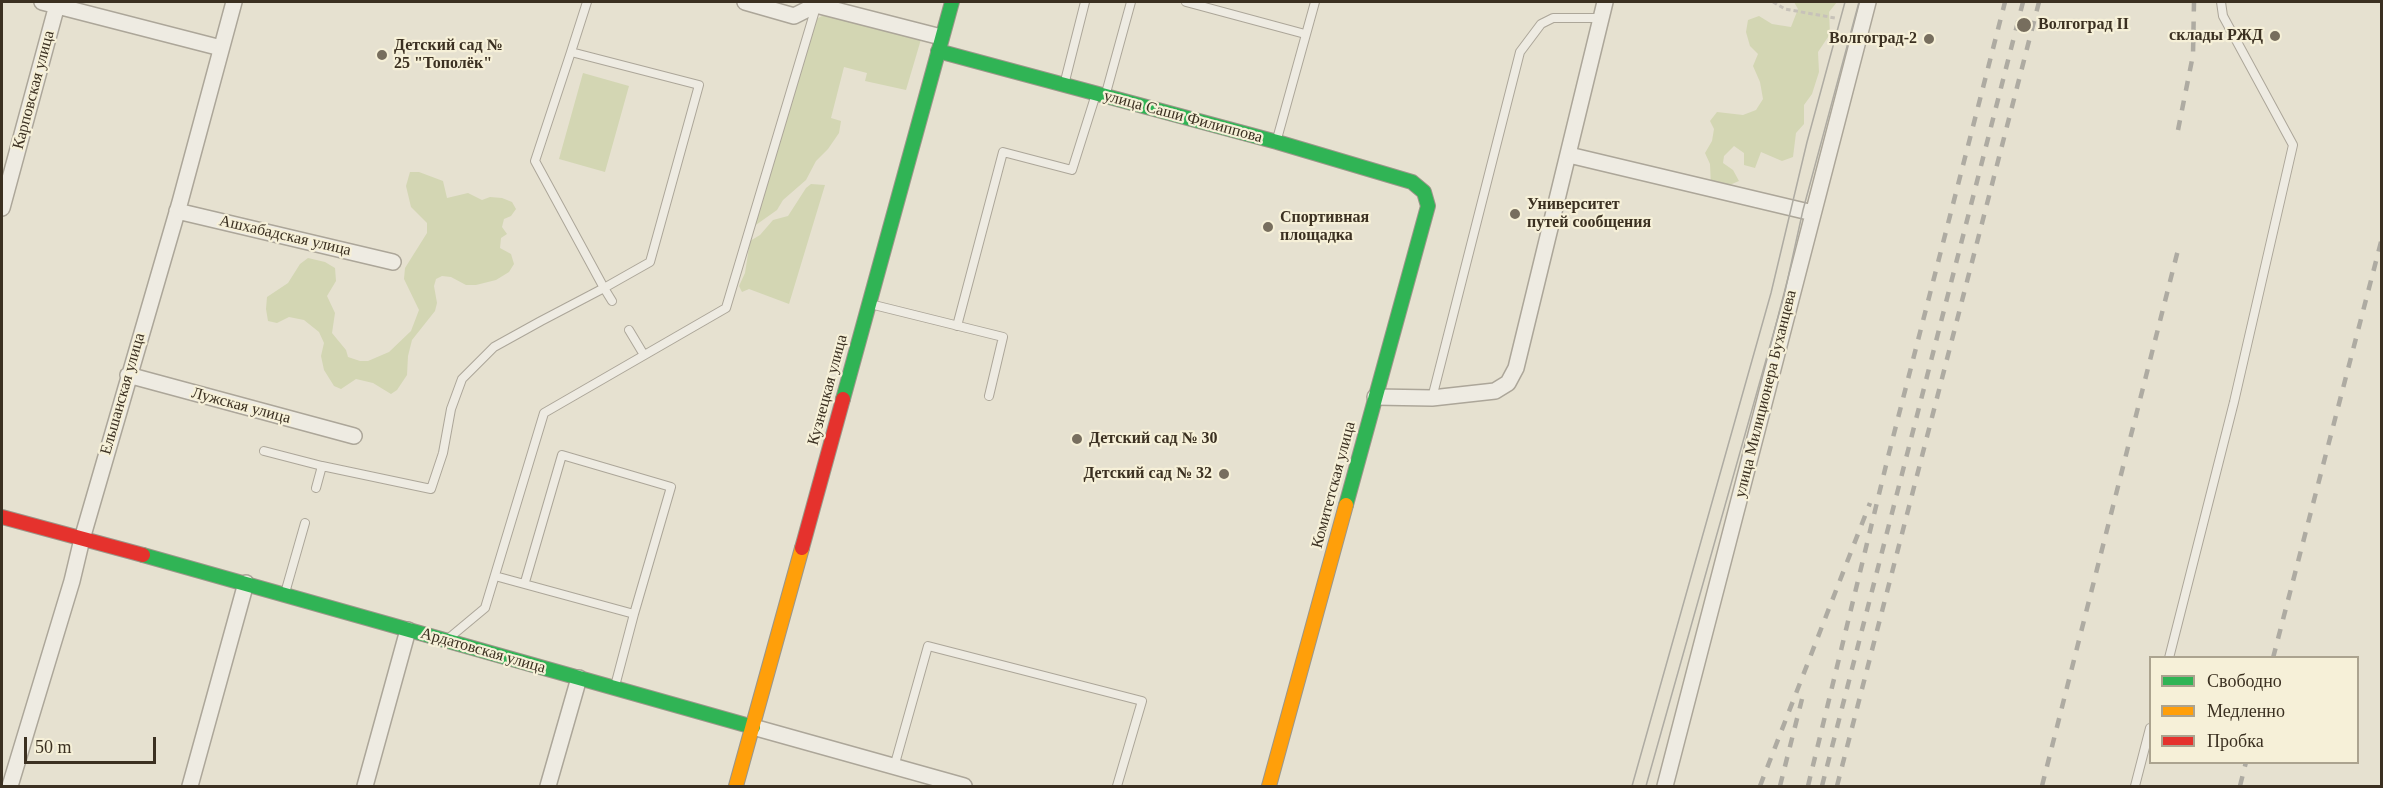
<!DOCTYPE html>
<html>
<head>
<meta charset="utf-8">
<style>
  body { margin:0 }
  #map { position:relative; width:2383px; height:788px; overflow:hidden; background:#e6e1d0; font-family:Georgia,serif }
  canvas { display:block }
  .frame { position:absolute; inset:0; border:3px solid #3b3021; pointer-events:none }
  .legend { position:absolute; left:2149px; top:656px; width:210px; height:108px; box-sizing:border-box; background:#f6f0d8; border:2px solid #aba38f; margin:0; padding:8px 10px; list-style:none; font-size:18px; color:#3b3021 }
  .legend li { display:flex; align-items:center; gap:12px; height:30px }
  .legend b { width:30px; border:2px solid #aba38f }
  .scale { position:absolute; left:24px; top:737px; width:132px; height:27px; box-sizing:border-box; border:3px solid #3b3021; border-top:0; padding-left:8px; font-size:18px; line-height:21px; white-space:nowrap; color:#3b3021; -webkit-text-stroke:4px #f6f0d8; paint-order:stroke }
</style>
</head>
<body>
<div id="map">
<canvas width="2383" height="788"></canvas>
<div class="frame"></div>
<ul class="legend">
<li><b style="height:8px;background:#30b455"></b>Свободно</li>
<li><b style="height:8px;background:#ff9f0a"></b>Медленно</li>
<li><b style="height:8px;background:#e5322d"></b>Пробка</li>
</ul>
<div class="scale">50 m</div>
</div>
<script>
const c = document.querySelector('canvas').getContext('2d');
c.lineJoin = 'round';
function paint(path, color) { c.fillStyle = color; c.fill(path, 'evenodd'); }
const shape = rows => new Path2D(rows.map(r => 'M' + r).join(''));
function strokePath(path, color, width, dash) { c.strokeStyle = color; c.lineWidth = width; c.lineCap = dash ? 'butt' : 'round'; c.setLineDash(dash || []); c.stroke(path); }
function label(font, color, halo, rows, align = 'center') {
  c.font = font + ' Georgia,serif'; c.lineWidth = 4.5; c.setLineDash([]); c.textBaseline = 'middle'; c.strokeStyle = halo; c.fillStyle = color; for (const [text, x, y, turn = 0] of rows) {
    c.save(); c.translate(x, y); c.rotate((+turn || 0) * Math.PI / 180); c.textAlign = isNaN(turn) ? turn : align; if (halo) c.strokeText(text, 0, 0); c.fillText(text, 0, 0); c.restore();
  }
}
const green = shape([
  [1794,2,1837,2,1829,12,1830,34,1818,52,1819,72,1812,94,1804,105,1804,124,1796,133,1793,157,1782,161,1761,152,1755,168,1744,165,1744,153,1734,146,1724,156,1723,163,1733,170,1739,181,1725,187,1711,186,1710,164,1705,153,1712,141,1714,129,1710,121,1717,112,1743,115,1756,110,1763,99,1760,82,1753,66,1758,54,1750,46,1746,32,1748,20,1759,16,1772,24,1791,27,1798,9],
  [826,14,922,36,906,90,865,81,867,73,844,67,831,118,841,121,839,133,828,149,816,161,806,180,783,200,777,210,753,227,814,20],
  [583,73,629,86,605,172,559,159],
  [410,172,419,172,443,181,447,198,468,193,482,200,490,197,502,198,512,202,516,209,511,216,504,219,502,227,507,234,501,238,500,248,511,254,514,264,509,272,496,280,476,285,466,285,451,277,442,276,436,279,434,286,437,303,435,311,412,340,408,356,407,375,397,390,391,394,373,383,356,379,341,389,334,386,324,370,321,356,324,343,319,332,304,320,289,317,277,323,268,321,266,309,267,297,288,283,300,264,308,258,325,262,335,268,336,281,327,296,335,313,332,333,346,350,348,357,360,361,368,361,389,352,411,331,419,310,404,279,405,268,427,233,427,223,411,207,406,186],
  [811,184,825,185,789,304,749,289,742,292,739,286,745,273,750,241,760,235,773,220,788,216,806,188]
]);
const path = shape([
  [1773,2,1785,9,1835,18]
]);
const lane = shape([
  [1186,2,1305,34],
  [571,52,587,2],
  [1065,81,1085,2],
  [1106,93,1131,2],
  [1277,139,1315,2],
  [870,304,1003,337,989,396],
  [957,326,1003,152,1072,170,1096,94],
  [629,330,644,355],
  [1432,398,1520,52,1541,24,1553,18,1601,18],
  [264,451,322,466],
  [316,488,322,466,431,489,443,453,451,409,462,379,494,347,541,321,604,288,650,262,699,85,571,52,535,161,604,288,612,301],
  [495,576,634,614,671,487,562,455,525,582],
  [285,593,305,523],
  [449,638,485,608,544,413,726,308,816,7],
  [2169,658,2234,402,2293,145,2223,16,2221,2],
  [615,686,634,614],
  [894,767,928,646,1142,701,1117,786],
  [2135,786,2150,728]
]);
const street = shape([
  [42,2,221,48],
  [745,2,794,16,816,5,941,37],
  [1569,155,1813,213],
  [2,208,57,5],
  [177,211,393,262],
  [128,375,354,436],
  [1375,397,1432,398,1495,391,1508,383,1516,368,1605,2],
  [753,727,964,786],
  [10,786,72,581,82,539,180,202,234,2],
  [190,786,246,583],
  [365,786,408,630],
  [548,786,579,678],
  [1665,786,1868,2]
]);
const fast = shape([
  [938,51,1277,142,1412,182,1424,192,1428,206,1346,505],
  [843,399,952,2],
  [143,555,753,727]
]);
const slow = shape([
  [736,786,802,548],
  [1269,786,1346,505]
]);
const jam = shape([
  [2,517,143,555],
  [802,548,843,399]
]);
const tram = shape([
  [1632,786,1771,293,1807,142,1845,2],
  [1646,786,1784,296,1803,210,1859,2]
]);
const rail = shape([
  [2178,130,2193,55,2194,2],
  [2273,658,2382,238],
  [1760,786,1870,503],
  [1780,786,1802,699],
  [1808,786,1889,453,2005,2],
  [1822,786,2023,2],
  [1837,786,2039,2],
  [2042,786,2179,246],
  [2240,786,2246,762]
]);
const markers = [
  [2024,25,8,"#776e5e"],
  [2275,36,6,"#776e5e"],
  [1929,39,6,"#776e5e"],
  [382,55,6,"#776e5e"],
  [1515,214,6,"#776e5e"],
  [1268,227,6,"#776e5e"],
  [1077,439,6,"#776e5e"],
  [1224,474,6,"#776e5e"]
];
const poiNames = [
  ["Волгоград II",2038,25],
  ["склады РЖД",2263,36,"right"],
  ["Волгоград-2",1917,39,"right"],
  ["Детский сад №",394,46],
  ["25 \"Тополёк\"",394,64],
  ["Университет",1527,205],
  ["путей сообщения",1527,223],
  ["Спортивная",1280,218],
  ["площадка",1280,236],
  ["Детский сад № 30",1089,439],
  ["Детский сад № 32",1212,474,"right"]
];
const streetNames = [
  ["Карповская улица",34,90,-75],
  ["улица Саши Филиппова",1183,117,15],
  ["Ашхабадская улица",285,236,13],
  ["Кузнецкая улица",828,390,-75],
  ["Ельшанская улица",123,394,-74],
  ["улица Милиционера Буханцева",1766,394,-76],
  ["Лужская улица",241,406,15],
  ["Комитетская улица",1334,485,-75],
  ["Ардатовская улица",483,651,16]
];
paint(green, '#d3d6b3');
strokePath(lane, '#aca699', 10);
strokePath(street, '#aca699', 18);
strokePath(fast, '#9b9689', 16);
strokePath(slow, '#9b9689', 16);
strokePath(jam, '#9b9689', 16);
strokePath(path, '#c7c2b9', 3, [4.5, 3]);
strokePath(lane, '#eeebe2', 8);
strokePath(street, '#eeebe2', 15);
strokePath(fast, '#30b455', 14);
strokePath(slow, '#ff9f0a', 14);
strokePath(jam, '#e5322d', 14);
strokePath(tram, '#aeaba2', 1.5);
strokePath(rail, '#aeaba2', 4.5, [10, 10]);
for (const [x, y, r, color] of markers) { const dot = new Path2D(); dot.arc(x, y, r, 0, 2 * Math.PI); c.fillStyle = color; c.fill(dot); strokePath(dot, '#f6f0d8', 2); }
label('bold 16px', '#3b3021', '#f6f0d8', poiNames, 'left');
label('16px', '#3b3021', '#f6f0d8', streetNames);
</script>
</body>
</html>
